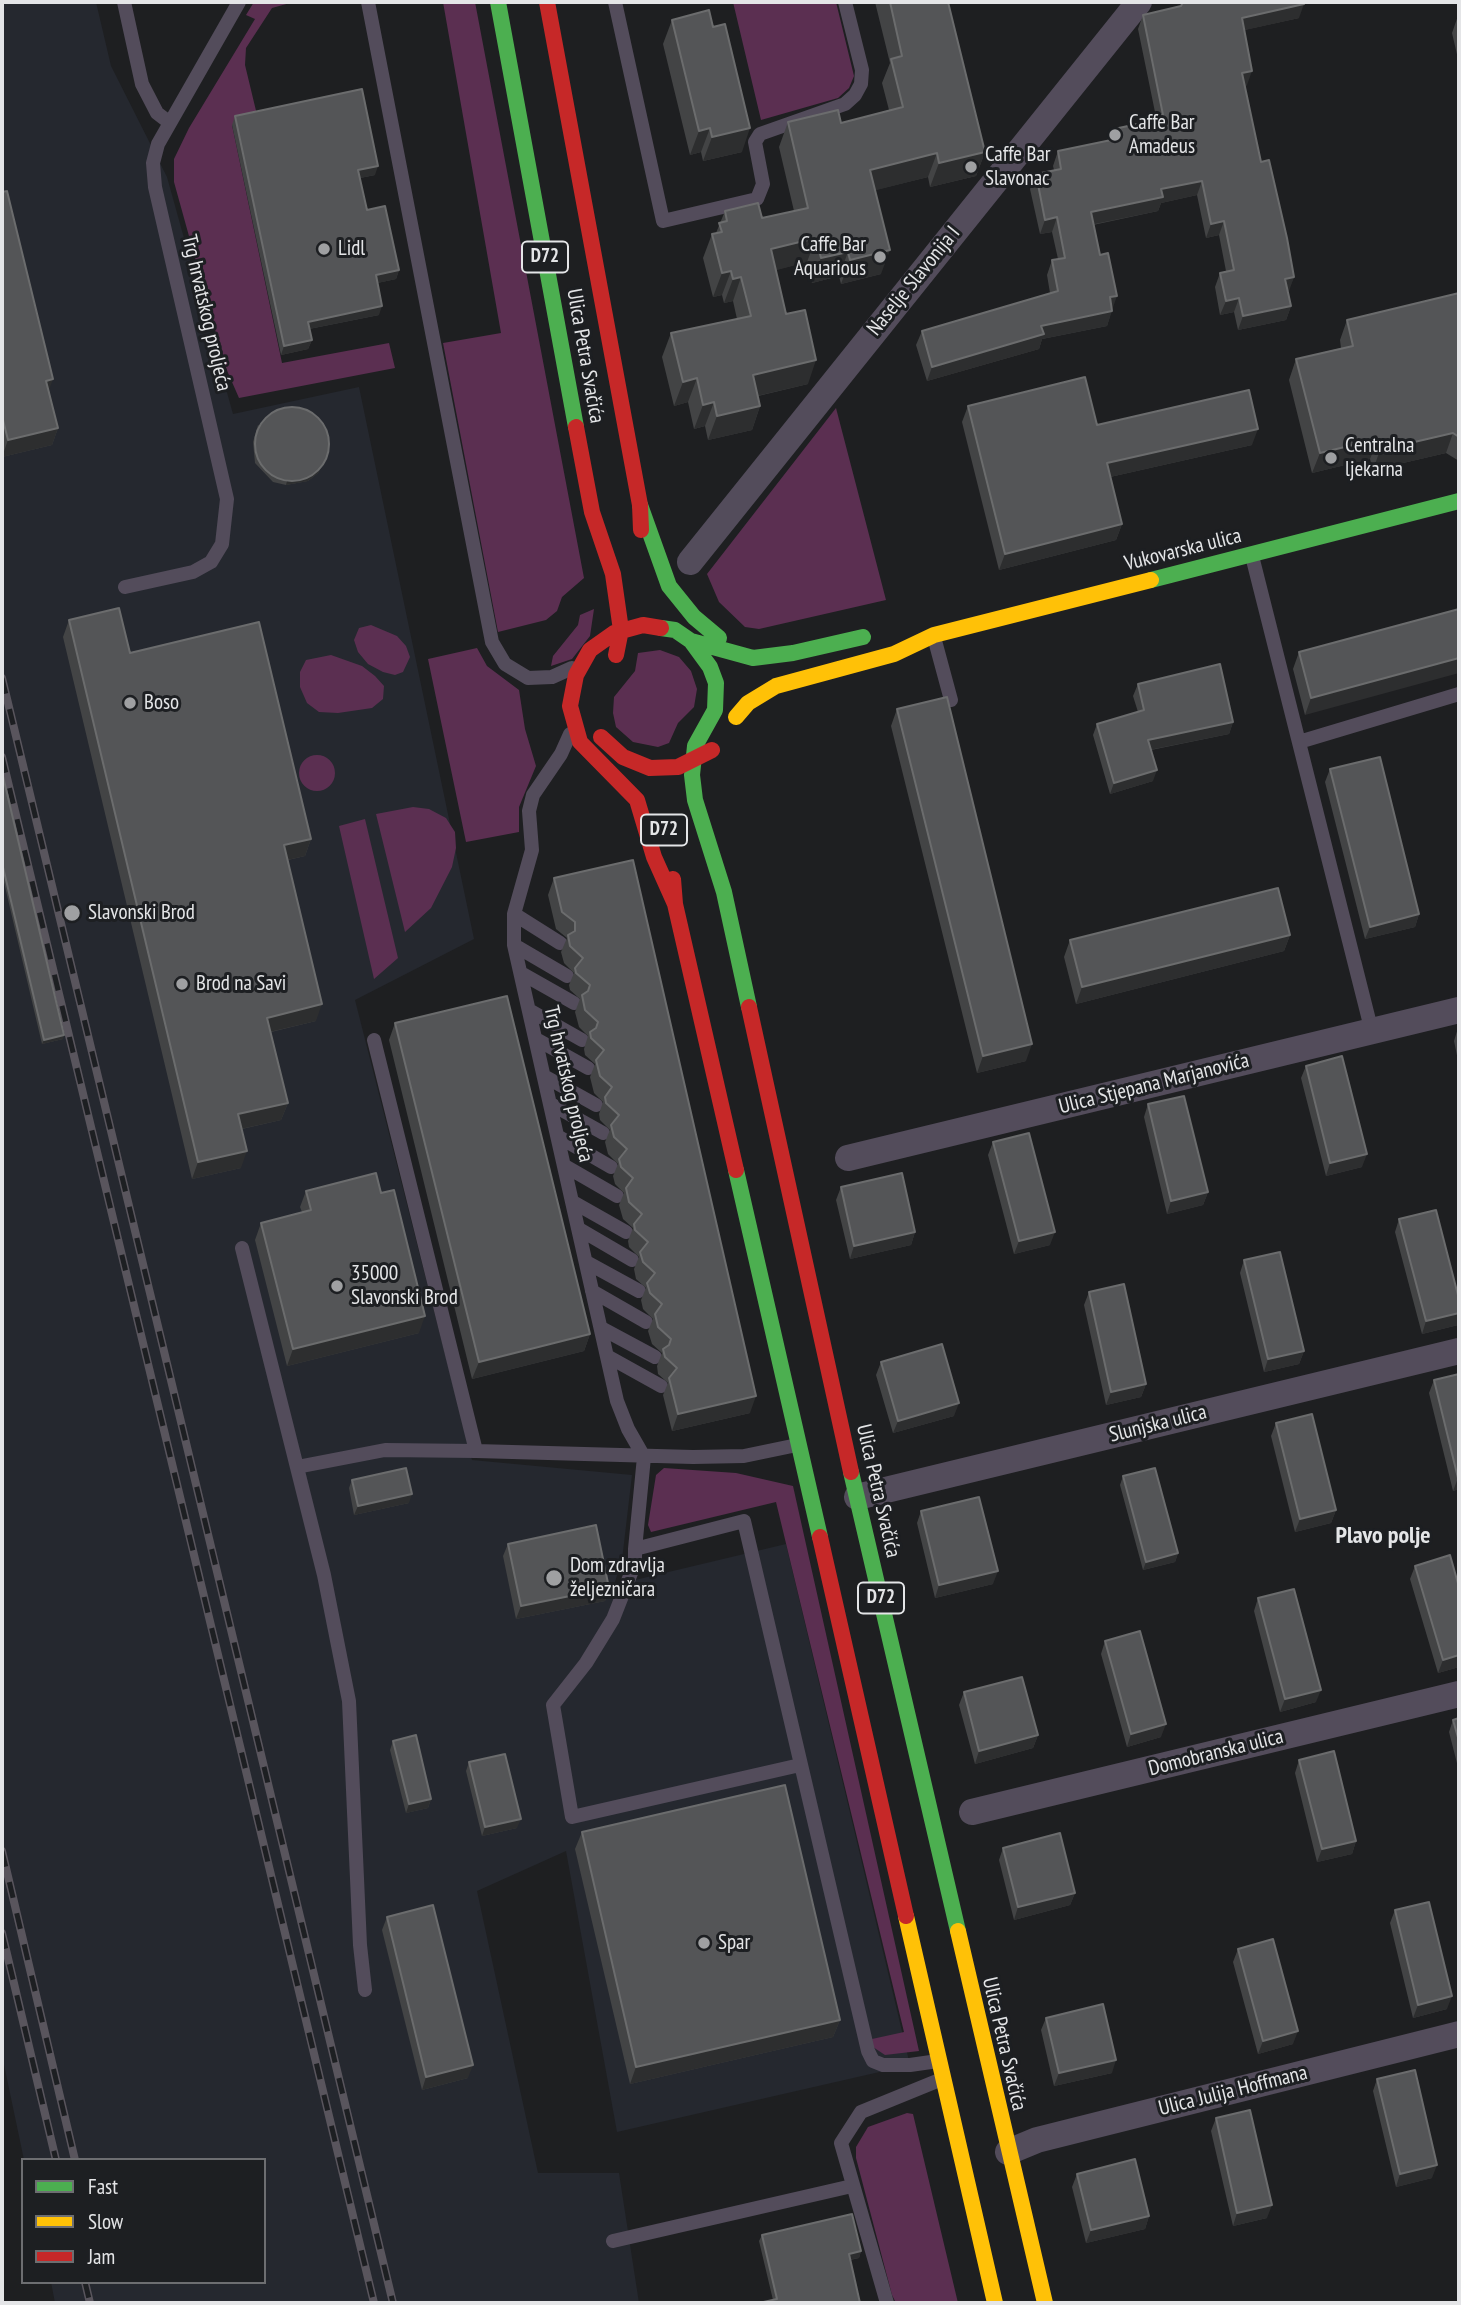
<!DOCTYPE html>
<meta charset="utf-8">
<style>
body{margin:0}
#map{position:relative;width:1461px;height:2305px;overflow:hidden;background:#1e1f21;font-family:"PT Sans Narrow",sans-serif}
canvas{display:block}
.frame{position:absolute;inset:0;border:4px solid #e4e5e7;pointer-events:none}
.legend{position:absolute;left:21px;top:2158px;width:245px;height:126px;box-sizing:border-box;background:#1d1f22;border:2px solid #6d6e71;margin:0;padding:9px 12px;list-style:none;font-size:21px;color:#e4e5e7}
.legend li{display:flex;align-items:center;gap:14px;height:35px}
.legend b{width:35px;border:2px solid #6d6e71}
</style>
<div id="map">
<canvas width="1461" height="2305"></canvas>
<div class="frame"></div>
<ul class="legend">
<li><b style="height:9px;background:#4caf50"></b>Fast</li>
<li><b style="height:9px;background:#ffc107"></b>Slow</li>
<li><b style="height:9px;background:#c62828"></b>Jam</li>
</ul>
</div>
<script>
const context = document.querySelector('canvas').getContext('2d');
context.lineJoin = 'round';
function paint(path, color) { context.fillStyle = color; context.fill(path, 'evenodd'); }
const poly = rows => new Path2D(rows.map(r => 'M' + r).join(''));
function stroke(path, color, width, dash) { context.strokeStyle = color; context.lineWidth = width; context.lineCap = dash ? 'butt' : 'round'; context.setLineDash(dash || []); context.stroke(path); }
function write(font, color, halo, rows, align = 'center') {
  context.font = font + ' "PT Sans Narrow",sans-serif'; context.lineWidth = 6; context.setLineDash([]); context.textBaseline = 'middle'; context.strokeStyle = halo; context.fillStyle = color; for (const [text, x, y, turn = 0] of rows) {
    context.save(); context.translate(x, y); context.rotate((+turn || 0) * Math.PI / 180); context.textAlign = isNaN(turn) ? turn : align; if (halo) context.strokeText(text, 0, 0); context.fillText(text, 0, 0); context.restore();
  }
}
paint(poly([
 [2,2,96,2,111,66,167,177,233,414,359,387,474,939,355,1000,472,1460,632,1475,622,1560,614,1585,786,1544,910,2065,617,2132,566,1851,477,1891,538,2173,619,2173,639,2303,55,2303,51,2282,264,2282,264,2160,24,2160,2,2055]
]), '#25282f');
paint(poly([
 [254,2,290,3,272,8,246,48,245,65,258,119,232,125,282,363,389,343,395,368,239,398,225,366,174,182,174,159,189,128,255,19,246,15],
 [443,2,475,2,584,578,562,597,557,611,546,620,498,632,443,343,501,333],
 [733,2,836,2,854,76,849,88,838,98,761,120],
 [836,408,886,600,759,629,745,627,719,602,707,574],
 [594,609,590,636,572,659,551,666,553,656,578,625,580,615],
 [371,625,397,636,406,646,410,657,403,672,395,675,383,672,368,664,358,652,354,640,359,628],
 [477,648,487,666,519,690,525,729,536,766,519,807,519,832,466,842,428,659],
 [660,650,679,657,691,671,697,689,694,707,678,723,669,743,658,747,633,742,616,727,613,713,614,697,635,671,638,653],
 [331,655,362,666,375,676,384,686,383,699,372,708,338,713,319,712,307,703,300,687,300,672,306,660],
 '299 773a18 18 0 1 1 36 0a18 18 0 1 1-36 0Z',
 [413,807,429,809,446,818,455,832,456,848,452,867,431,908,405,932,376,814],
 [365,819,398,958,374,979,339,826],
 [664,1468,736,1473,793,1486,919,2051,885,2055,873,2047,872,2039,904,2032,776,1502,651,1532,648,1525,656,1475],
 [907,2113,913,2114,958,2303,896,2303,892,2295,856,2158,856,2147,868,2127]
]), '#5b2f51');
stroke(poly([
 [124,2,142,84,157,113,170,123],
 [368,2,492,642,505,664,528,678,552,677,572,668],
 [615,2,663,221,757,199,763,184,755,142,760,134,845,104,855,95,861,84,862,70,845,2],
 [1252,556,1372,1032],
 [125,587,193,572,211,562,222,544,227,499,155,187,153,163,158,144,239,2],
 [934,637,951,700],
 [570,734,561,754,533,795,529,811,532,850,514,914,514,945,617,1401,628,1429,644,1457],
 [1299,742,1459,694],
 [514,914,560,943],
 [514,945,567,976],
 [521,973,574,1003],
 [529,1010,582,1040],
 [536,1039,588,1068],
 [374,1040,476,1451,693,1457,744,1456,797,1445],
 [544,1076,596,1105],
 [551,1104,603,1133],
 [559,1137,611,1167],
 [565,1166,617,1196],
 [573,1202,626,1232],
 [579,1229,632,1260],
 [242,1248,324,1575,349,1701,360,1945,365,1990],
 [586,1262,639,1291],
 [592,1291,646,1322],
 [601,1328,655,1357],
 [607,1356,661,1386],
 [297,1467,385,1450,476,1451],
 [635,1549,644,1457],
 [800,1765,572,1817,553,1705,586,1663,613,1619,635,1563,635,1549,744,1521,868,2051,873,2061,883,2065,910,2065,938,2061],
 [613,2241,852,2186],
 [887,2303,841,2143,861,2112,942,2079]
]), '#534c5b', 14);
stroke(poly([
 [690,562,1139,2],
 [848,1158,1459,1010],
 [857,1497,1459,1351],
 [972,1812,1459,1694],
 [1008,2152,1037,2140,1459,2034]
]), '#534c5b', 26);
stroke(poly([
 [498,2,576,427],
 [640,505,669,586,694,617,719,638],
 [1151,580,1459,501],
 [661,628,675,630,691,641,710,667,716,683,715,710,695,746,692,775,695,800,724,892,749,1007],
 [691,641,753,658,793,653,863,637],
 [736,1170,820,1537],
 [851,1472,958,1931]
]), '#4caf50', 16);
stroke(poly([
 [736,717,748,703,776,686,894,654,934,635,1151,580],
 [906,1916,995,2303],
 [958,1931,1045,2303]
]), '#ffc107', 16);
stroke(poly([
 [547,2,640,505,641,530],
 [576,427,592,512,613,574,621,630,616,655],
 [661,628,643,625,614,633,590,650,576,675,570,706,580,742,637,800,654,857,675,904],
 [601,737,623,757,650,768,678,767,712,750],
 [673,879,675,904,736,1170],
 [749,1007,851,1472],
 [820,1537,906,1916]
]), '#c62828', 16);
const rail = poly([
 [2,678,393,2303],
 [2,757,374,2303],
 [2,1851,75,2160],
 [2,1933,56,2160],
 [85,2282,90,2303]
]);
stroke(rail, '#59555d', 8);
stroke(rail, '#1d1f22', 5, [16]);
paint(poly([
 [875,2,959,2,948,4,985,152,976,176,930,187,928,177,875,190,881,274,841,284,839,276,812,283,807,262,775,270,786,314,808,384,758,396,760,406,752,430,708,440,705,426,694,429,688,402,674,406,662,357,671,333,737,319,733,301,724,303,722,295,713,297,703,258,712,234,716,233,725,211,762,218,794,211,779,147,788,122,841,123,889,110,882,83,890,63],
 [1459,13,1459,63,1452,33],
 [1143,15,1299,18,1244,30,1247,85,1245,86,1261,162,1294,277,1288,291,1291,306,1286,320,1238,330,1234,312,1220,315,1215,287,1220,273,1226,271,1219,235,1206,238,1197,195,1161,203,1158,211,1093,225,1112,309,1107,326,1042,339,1039,349,927,381,916,345,922,331,1050,293,1047,275,1052,260,1058,259,1052,232,1040,234,1030,189,1036,174,1054,170,1053,166,1058,151,1110,140,1114,129,1154,120,1156,117,1138,29],
 [672,20,742,152,703,161,701,152,690,155,663,44],
 [235,116,375,175,360,178,367,210,399,270,396,279,377,283,379,315,309,329,312,340,308,349,281,355,232,125],
 [2,192,58,428,52,445,2,457],
 [1459,293,1459,461,1446,453,1373,470,1370,459,1312,473,1289,380,1296,359,1341,348,1340,340,1347,320],
 [968,406,1097,425,1252,445,1110,477,1122,524,1116,540,999,570,962,422],
 [258,425,326,457,318,473,308,481,286,485,273,482,255,463,253,442],
 [1459,609,1305,715,1293,669,1299,652],
 [69,620,130,653,311,839,305,856,288,860,316,1021,271,1032,288,1103,281,1120,242,1129,241,1168,192,1179,63,637],
 [1138,684,1233,722,1229,734,1151,750,1153,781,1110,794,1093,735,1097,724,1138,712,1133,696],
 [897,709,1026,1061,977,1073,891,726],
 [1330,769,1419,914,1415,927,1365,939,1325,782],
 [2,772,63,1039,42,1044,2,874],
 [633,860,750,1413,672,1431,663,1395,668,1383,658,1374,657,1366,662,1353,652,1344,648,1331,653,1319,643,1309,641,1300,646,1288,636,1279,634,1269,639,1257,629,1247,628,1241,633,1228,623,1219,619,1205,624,1193,615,1184,613,1176,618,1164,608,1154,605,1142,610,1130,600,1120,599,1114,603,1102,594,1093,590,1077,595,1064,585,1055,584,1049,588,1036,579,1027,575,1012,580,999,570,990,569,985,574,973,564,963,561,952,567,938,556,929,548,895,554,878],
 [1290,935,1284,951,1076,1004,1064,957,1070,940],
 [395,1023,590,1334,584,1351,472,1379,389,1040],
 [1458,1028,1459,1028,1459,1065,1454,1041],
 [1306,1066,1362,1167,1326,1176,1301,1078],
 [1148,1104,1208,1192,1203,1205,1167,1214,1144,1117],
 [993,1142,1050,1245,1014,1254,988,1155],
 [841,1187,915,1232,911,1245,850,1259,836,1200],
 [306,1191,419,1333,287,1366,255,1240,261,1223,302,1212,300,1207],
 [1399,1219,1459,1299,1459,1321,1458,1325,1422,1334,1395,1232],
 [1244,1260,1304,1351,1299,1364,1264,1372,1240,1273],
 [1089,1292,1146,1384,1141,1397,1106,1405,1084,1305],
 [881,1362,954,1416,893,1433,876,1375],
 [1459,1374,1459,1489,1453,1491,1429,1393,1434,1380],
 [1276,1423,1336,1510,1331,1523,1295,1532,1271,1436],
 [1123,1476,1178,1553,1175,1562,1143,1570,1120,1485],
 [352,1480,409,1503,354,1515,349,1488],
 [921,1511,993,1584,935,1598,917,1523],
 [508,1544,609,1588,605,1601,516,1619,503,1556],
 [1415,1566,1459,1667,1438,1673,1410,1579],
 [1258,1598,1316,1702,1280,1712,1254,1611],
 [1105,1641,1161,1737,1127,1747,1101,1654],
 [964,1692,1038,1735,1033,1748,975,1764,959,1705],
 [1459,1718,1459,1771,1449,1732,1453,1720],
 [393,1741,431,1799,428,1808,406,1813,390,1750],
 [1299,1760,1356,1841,1352,1854,1317,1862,1295,1773],
 [469,1762,517,1828,482,1836,466,1771],
 [582,1832,840,2020,833,2037,630,2084,575,1849],
 [1003,1848,1075,1893,1070,1905,1014,1920,999,1860],
 [1395,1910,1447,2009,1413,2018,1390,1923],
 [387,1917,468,2078,422,2090,382,1930],
 [1238,1949,1293,2044,1258,2054,1233,1962],
 [1046,2018,1112,2073,1054,2086,1041,2030],
 [1377,2079,1432,2178,1396,2187,1373,2091],
 [1216,2118,1267,2218,1233,2226,1211,2131],
 [1077,2174,1149,2216,1145,2229,1086,2243,1072,2187],
 [762,2235,861,2251,859,2258,850,2260,860,2303,773,2300,759,2241]
]), '#434445');
paint(poly([
 [1304,4,1299,18,1236,32,1242,18],
 [1252,71,1247,85,1237,87,1242,73],
 [710,128,701,152,690,155,699,131],
 [750,128,742,152,703,161,712,137],
 [985,152,976,176,930,187,939,163],
 [937,153,928,177,861,194,870,170],
 [378,166,375,175,355,179,358,170],
 [1202,181,1197,195,1161,203,1158,211,1085,226,1091,212,1161,189],
 [1057,217,1052,232,1040,234,1045,220],
 [1224,221,1219,235,1206,238,1211,224],
 [816,238,807,262,762,274,771,249],
 [890,250,881,274,841,284,850,260],
 [848,252,839,276,812,283,821,258],
 [399,270,396,279,373,284,376,275],
 [731,271,722,295,713,297,722,273],
 [741,277,733,301,724,303,733,279],
 [1294,277,1289,291,1280,293,1285,279],
 [1117,296,1112,310,1110,297],
 [1239,298,1234,312,1220,315,1226,301],
 [382,306,379,315,304,330,308,322],
 [1291,306,1286,320,1238,330,1243,316],
 [1112,311,1107,326,1042,339,1039,349,927,381,932,367,1041,326],
 [312,340,308,349,281,355,284,346],
 [816,360,808,384,744,399,753,375],
 [697,378,688,402,674,406,683,382],
 [53,379,47,396,46,381],
 [714,402,705,426,694,429,703,405],
 [760,406,752,430,708,440,717,416],
 [58,428,52,445,2,457,8,440],
 [1258,429,1252,445,1101,479,1107,463],
 [1453,433,1446,453,1373,470,1380,450],
 [1378,439,1370,459,1312,473,1320,453],
 [326,457,318,473,308,481,286,485,287,481],
 [1122,524,1116,540,999,570,1005,554],
 [1459,658,1459,673,1305,715,1311,698],
 [1233,722,1229,734,1144,751,1148,740],
 [1157,770,1153,781,1110,794,1114,783],
 [311,839,305,856,278,862,284,845],
 [1419,914,1415,927,1365,939,1370,927],
 [1290,935,1284,951,1076,1004,1082,987],
 [322,1004,316,1021,261,1034,267,1018],
 [64,1035,63,1039,42,1044,44,1040],
 [1032,1044,1026,1061,977,1073,983,1056],
 [288,1103,281,1120,232,1131,238,1114],
 [247,1151,241,1168,192,1179,198,1162],
 [1367,1154,1362,1167,1326,1176,1330,1163],
 [1208,1192,1203,1205,1167,1214,1171,1201],
 [915,1232,911,1245,850,1259,854,1246],
 [1055,1232,1050,1245,1014,1254,1019,1241],
 [1459,1313,1459,1321,1458,1325,1422,1334,1426,1321],
 [425,1316,419,1333,287,1366,293,1349],
 [590,1334,584,1351,472,1379,479,1362],
 [1304,1351,1299,1364,1264,1372,1268,1359],
 [1146,1384,1141,1397,1106,1405,1111,1392],
 [756,1396,750,1413,672,1431,678,1414],
 [959,1403,954,1416,893,1433,898,1421],
 [1459,1477,1459,1489,1453,1491,1458,1478],
 [412,1494,409,1503,354,1515,358,1506],
 [1336,1510,1331,1523,1295,1532,1300,1519],
 [1178,1553,1175,1562,1143,1570,1146,1562],
 [998,1571,993,1584,935,1598,939,1585],
 [609,1588,605,1601,516,1619,521,1606],
 [1459,1655,1459,1667,1438,1673,1443,1660],
 [1321,1690,1316,1702,1280,1712,1285,1699],
 [1166,1724,1161,1737,1127,1747,1131,1734],
 [1038,1735,1033,1748,975,1764,979,1751],
 [431,1799,428,1808,406,1813,409,1804],
 [521,1819,517,1828,482,1836,485,1827],
 [1356,1841,1352,1854,1317,1862,1322,1849],
 [1075,1893,1070,1905,1014,1920,1018,1907],
 [1452,1996,1447,2009,1413,2018,1418,2005],
 [840,2020,833,2037,630,2084,636,2067],
 [1298,2031,1293,2044,1258,2054,1263,2041],
 [1116,2060,1112,2073,1054,2086,1059,2073],
 [473,2065,468,2078,422,2090,426,2077],
 [1437,2165,1432,2178,1396,2187,1400,2174],
 [1272,2205,1267,2218,1233,2226,1237,2213],
 [1149,2216,1145,2229,1086,2243,1091,2230],
 [861,2251,859,2258,847,2260,849,2254]
]), '#2d2e2f');
const building = poly([
 [890,2,948,2,985,152,939,163,937,153,870,170,890,250,850,260,848,252,821,258,816,238,771,249,786,314,805,310,816,360,753,375,760,406,717,416,714,402,703,405,697,378,683,382,671,333,751,316,741,277,733,279,731,271,722,273,712,234,722,232,719,223,727,221,725,211,758,203,762,218,808,208,788,122,838,110,841,123,903,107,891,59,902,56,890,2],
 [1183,2,1304,2,1304,4,1242,18,1252,71,1242,73,1261,162,1269,160,1287,238,1294,277,1285,279,1291,306,1243,316,1239,298,1226,301,1220,273,1234,270,1224,221,1211,224,1202,181,1161,189,1163,197,1091,212,1100,255,1108,253,1117,296,1110,297,1112,311,1041,326,1044,334,932,367,922,331,1058,291,1052,260,1065,258,1057,217,1045,220,1036,174,1061,169,1058,151,1116,139,1114,129,1156,120,1155,117,1163,115,1143,15,1181,6,1183,2],
 [709,10,713,27,725,24,750,128,712,137,710,128,699,131,672,20,709,10],
 [362,89,378,166,358,170,367,210,385,206,399,270,376,275,382,306,308,322,312,340,284,346,235,116,362,89],
 [7,191,53,379,46,381,58,428,8,440,2,416,2,192,7,191],
 [1459,293,1459,437,1453,433,1380,450,1378,439,1320,453,1296,359,1353,346,1347,320,1459,293],
 [1085,377,1097,425,1249,390,1258,429,1107,463,1122,524,1005,554,968,406,1085,377],
 '255 444a37 37 0 1 1 74 0a37 37 0 1 1-74 0Z',
 [119,608,130,653,259,622,311,839,284,845,322,1004,267,1018,288,1103,238,1114,247,1151,198,1162,69,620,119,608],
 [1459,609,1459,658,1311,698,1299,652,1459,609],
 [1220,664,1233,722,1148,740,1157,770,1114,783,1097,724,1144,710,1138,684,1220,664],
 [947,697,1032,1044,983,1056,897,709,947,697],
 [1380,757,1419,914,1370,927,1330,769,1380,757],
 [2,772,64,1035,44,1040,2,863,2,772],
 [633,860,756,1396,678,1414,669,1378,677,1368,665,1357,663,1349,669,1345,671,1339,658,1327,655,1314,662,1304,650,1293,647,1283,655,1273,643,1262,640,1252,648,1242,635,1230,634,1224,642,1214,629,1202,626,1188,633,1178,621,1167,619,1159,627,1149,614,1137,611,1125,619,1115,606,1103,605,1097,612,1087,600,1076,596,1060,604,1050,591,1038,590,1032,596,1028,598,1022,585,1010,582,995,588,991,590,985,576,973,575,968,583,958,570,946,568,935,575,931,575,922,562,912,554,878,633,860],
 [1278,888,1290,935,1082,987,1070,940,1278,888],
 [507,996,590,1334,479,1362,395,1023,507,996],
 [1342,1056,1367,1154,1330,1163,1306,1066,1342,1056],
 [1184,1096,1208,1192,1171,1201,1148,1104,1184,1096],
 [1029,1133,1055,1232,1019,1241,993,1142,1029,1133],
 [376,1173,381,1193,394,1190,425,1316,293,1349,261,1223,311,1210,306,1191,376,1173],
 [902,1173,915,1232,854,1246,841,1187,902,1173],
 [1436,1210,1459,1299,1459,1313,1426,1321,1399,1219,1436,1210],
 [1280,1252,1304,1351,1268,1359,1244,1260,1280,1252],
 [1124,1284,1146,1384,1111,1392,1089,1292,1124,1284],
 [942,1344,959,1403,898,1421,881,1362,942,1344],
 [1459,1374,1459,1477,1458,1478,1434,1380,1459,1374],
 [1312,1414,1336,1510,1300,1519,1276,1423,1312,1414],
 [406,1468,412,1494,358,1506,352,1480,406,1468],
 [1155,1468,1178,1553,1146,1562,1123,1476,1155,1468],
 [979,1497,998,1571,939,1585,921,1511,979,1497],
 [596,1525,609,1588,521,1606,508,1544,596,1525],
 [1450,1555,1459,1587,1459,1655,1443,1660,1415,1566,1450,1555],
 [1294,1589,1321,1690,1285,1699,1258,1598,1294,1589],
 [1140,1631,1166,1724,1131,1734,1105,1641,1140,1631],
 [1022,1677,1038,1735,979,1751,964,1692,1022,1677],
 [1459,1718,1459,1741,1453,1720,1459,1718],
 [416,1735,431,1799,409,1804,393,1741,416,1735],
 [1334,1751,1356,1841,1322,1849,1299,1760,1334,1751],
 [505,1754,521,1819,485,1827,469,1762,505,1754],
 [785,1785,840,2020,636,2067,582,1832,785,1785],
 [1060,1833,1075,1893,1018,1907,1003,1848,1060,1833],
 [1429,1902,1452,1996,1418,2005,1395,1910,1429,1902],
 [433,1905,473,2065,426,2077,387,1917,433,1905],
 [1273,1939,1298,2031,1263,2041,1238,1949,1273,1939],
 [1103,2004,1116,2060,1059,2073,1046,2018,1103,2004],
 [1415,2070,1437,2165,1400,2174,1377,2079,1415,2070],
 [1250,2110,1272,2205,1237,2213,1216,2118,1250,2110],
 [1135,2159,1149,2216,1091,2230,1077,2174,1135,2159],
 [852,2214,861,2251,849,2254,860,2303,759,2303,777,2299,762,2235,852,2214]
]);
paint(building, '#545557');
stroke(building, '#6b6c6d', 2);
for (const [x, y, r, color] of [
 [1115,135,7,"#9fa0a2"],
 [971,167,7,"#9fa0a2"],
 [324,249,7,"#9fa0a2"],
 [880,257,7,"#9fa0a2"],
 [1331,458,7,"#9fa0a2"],
 [130,703,7,"#9fa0a2"],
 [72,913,9,"#9fa0a2"],
 [182,984,7,"#9fa0a2"],
 [337,1286,7,"#9fa0a2"],
 [554,1578,9,"#9fa0a2"],
 [704,1943,7,"#9fa0a2"]
]) { const dot = new Path2D(); dot.arc(x, y, r, 0, 2 * Math.PI); context.fillStyle = color; context.fill(dot); stroke(dot, '#1d1f22', 2.5); }
for (const [x, y, w] of [
 [545,257,46],
 [664,830,46],
 [881,1598,46]
]) { const box = new Path2D(); box.roundRect(x - w / 2, y - 15.5, w, 31, 5); context.fillStyle = '#1d1f22'; context.fill(box); stroke(box, '#e4e5e7', 2); }
write('bold 19px', '#e4e5e7', null, [
 ["D72",545,257],
 ["D72",664,830],
 ["D72",881,1598]
]);
write('21px', '#e4e5e7', '#1d1f22', [
 ["Caffe Bar",1129,123],
 ["Amadeus",1129,147],
 ["Caffe Bar",985,155],
 ["Slavonac",985,179],
 ["Caffe Bar",866,245,"right"],
 ["Aquarious",866,269,"right"],
 ["Lidl",338,249],
 ["Centralna",1345,446],
 ["ljekarna",1345,470],
 ["Boso",144,703],
 ["Slavonski Brod",88,913],
 ["Brod na Savi",196,984],
 ["35000",351,1274],
 ["Slavonski Brod",351,1298],
 ["Dom zdravlja",570,1566],
 ["željezničara",570,1590],
 ["Spar",718,1943]
], 'left');
write('21px', '#e4e5e7', '#1d1f22', [
 ["Naselje Slavonija I",914,281,-51],
 ["Trg hrvatskog proljeća",206,313,77],
 ["Ulica Petra Svačića",585,356,80],
 ["Vukovarska ulica",1183,550,-14],
 ["Trg hrvatskog proljeća",568,1084,77],
 ["Ulica Stjepana Marjanovića",1154,1084,-14],
 ["Slunjska ulica",1158,1424,-14],
 ["Ulica Petra Svačića",878,1491,77],
 ["Domobranska ulica",1216,1753,-14],
 ["Ulica Petra Svačića",1004,2044,77],
 ["Ulica Julija Hoffmana",1233,2091,-14]
]);
write('bold 24px', '#e4e5e7', '#1d1f22', [
 ["Plavo polje",1383,1536]
]);
</script>
